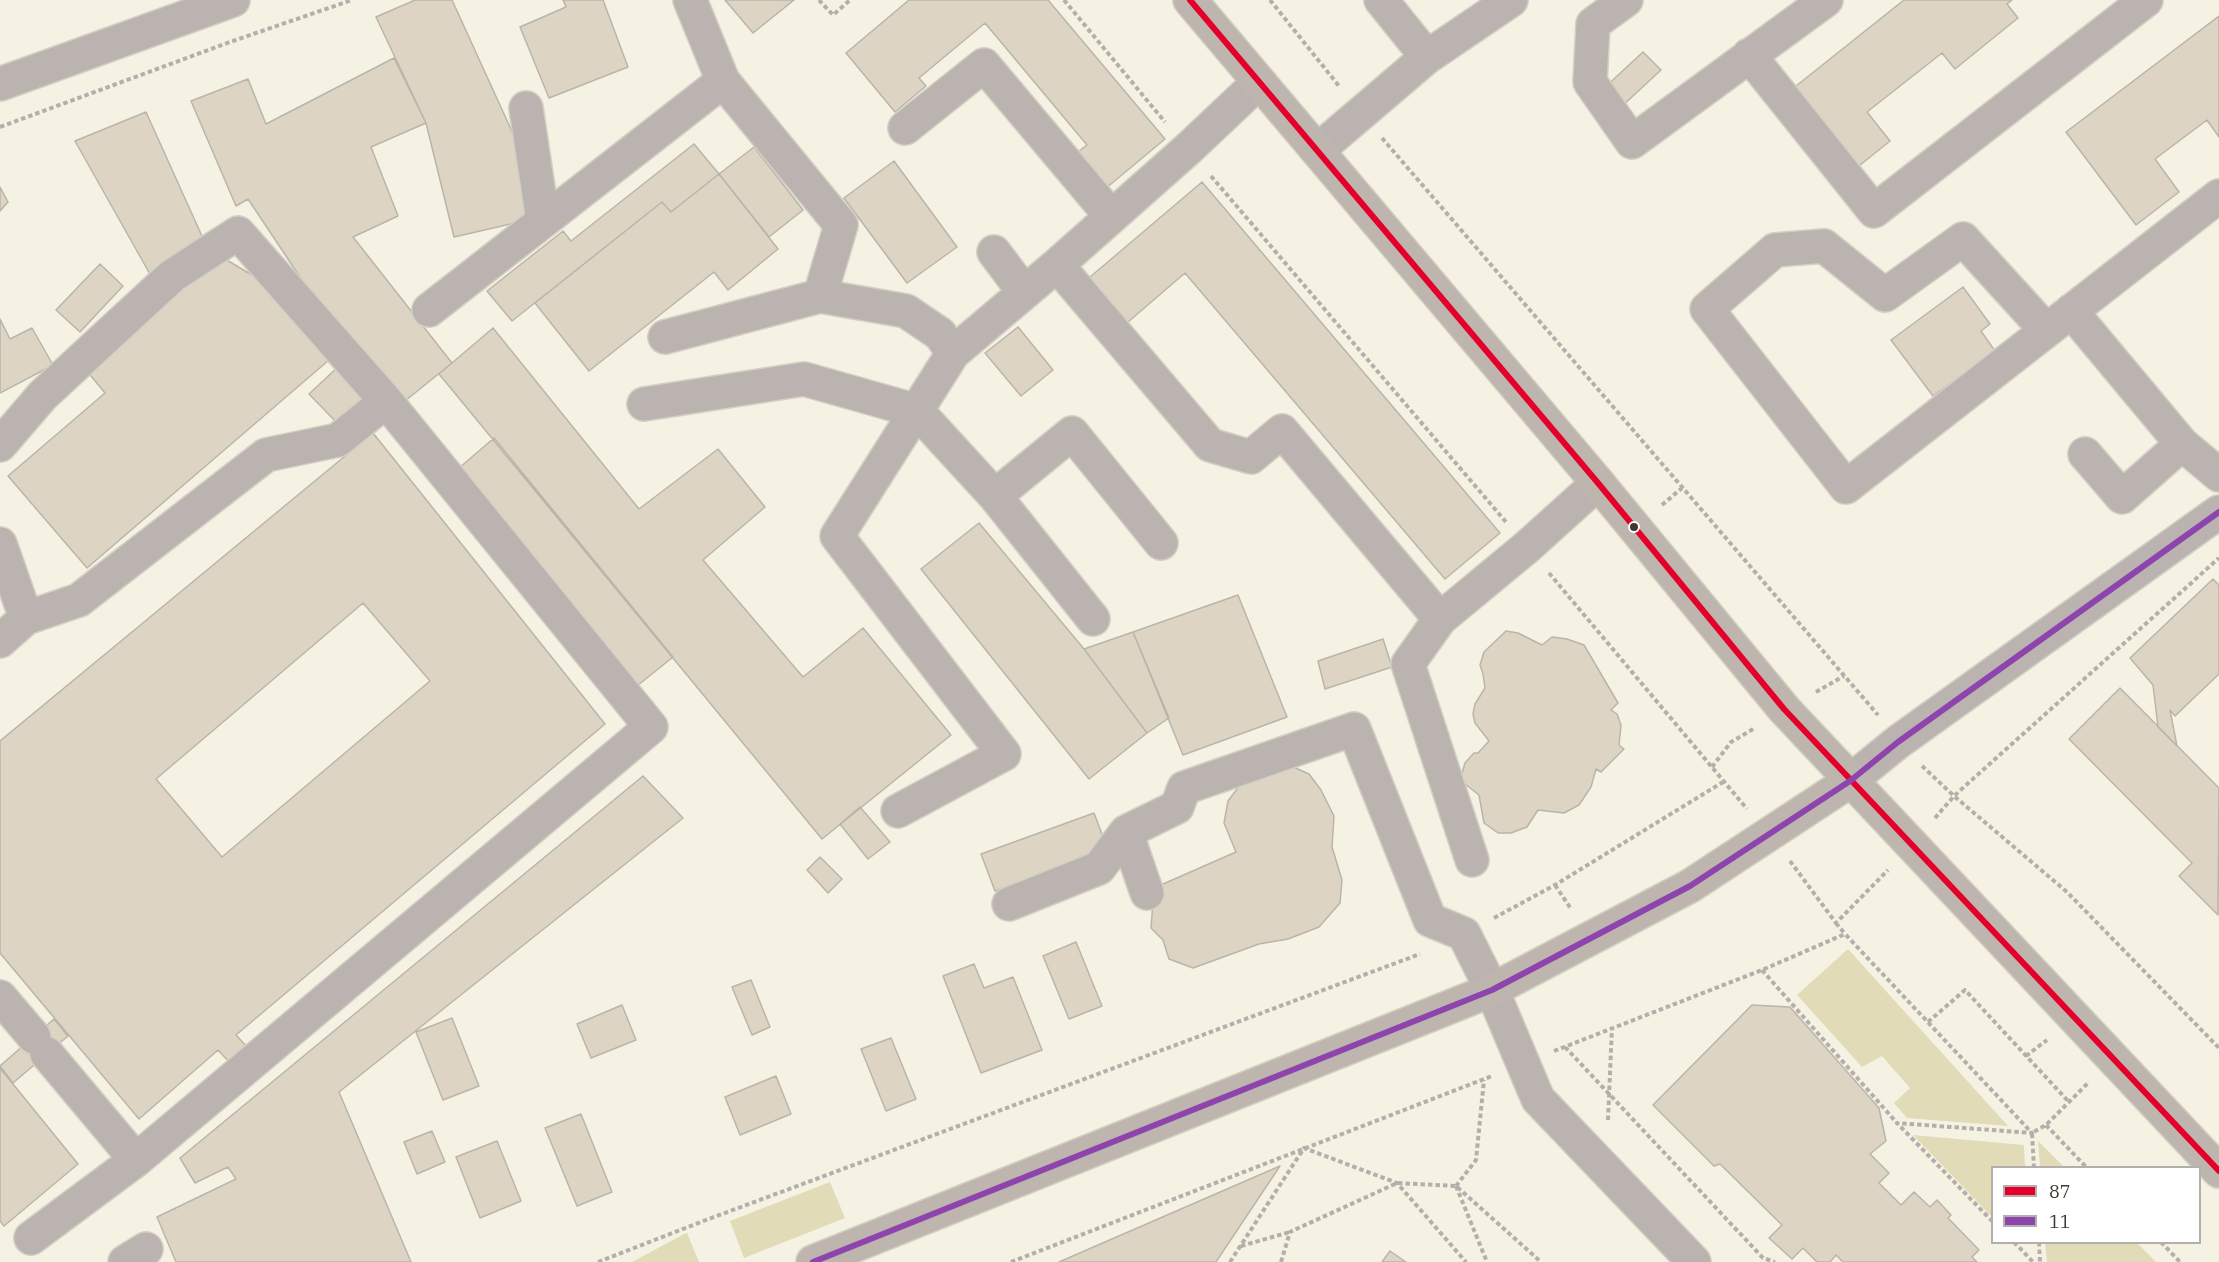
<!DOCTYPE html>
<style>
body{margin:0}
#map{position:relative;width:2219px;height:1262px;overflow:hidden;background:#f5f2e3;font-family:"IBM Plex Serif",serif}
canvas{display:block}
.legend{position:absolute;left:1991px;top:1166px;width:210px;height:78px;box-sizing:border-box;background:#fff;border:2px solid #b1b0ac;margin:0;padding:8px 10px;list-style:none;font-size:18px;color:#3c3a2f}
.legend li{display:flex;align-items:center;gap:12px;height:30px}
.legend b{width:30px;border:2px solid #b1b0ac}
</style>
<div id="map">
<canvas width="2219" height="1262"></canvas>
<ul class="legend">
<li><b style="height:8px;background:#e4002b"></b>87</li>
<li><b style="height:8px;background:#8e44ad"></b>11</li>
</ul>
</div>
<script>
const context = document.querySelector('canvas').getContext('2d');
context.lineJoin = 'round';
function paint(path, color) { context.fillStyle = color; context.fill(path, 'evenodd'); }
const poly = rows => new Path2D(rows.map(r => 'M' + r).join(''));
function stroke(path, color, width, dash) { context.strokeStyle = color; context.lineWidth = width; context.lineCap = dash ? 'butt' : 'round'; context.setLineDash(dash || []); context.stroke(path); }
paint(poly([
 [1848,949,2008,1126,1907,1118,1894,1103,1910,1088,1882,1056,1862,1067,1797,995],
 [1913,1135,2024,1145,2025,1167,1992,1168,1992,1217],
 [2038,1141,2064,1167,2040,1167],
 [830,1182,845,1218,744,1258,730,1221],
 [687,1233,699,1262,632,1262,686,1233],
 [2045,1243,2137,1243,2156,1262,2047,1262]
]), '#e2dbb8');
const building = poly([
 [415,0,452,0,520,149,528,220,454,237,426,123,376,17,415,0],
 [563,0,603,0,628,67,549,98,520,27,566,7,563,0],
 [725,0,794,0,753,33,725,0],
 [909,0,1048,0,1165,139,1105,189,1075,154,1087,145,985,23,919,78,926,86,895,112,846,53,909,0],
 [1904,0,2012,0,2007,4,2018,18,1955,69,1942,53,1867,112,1890,141,1849,174,1786,94,1904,0],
 [2219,16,2219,137,2207,120,2155,159,2179,192,2136,225,2066,132,2219,16],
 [1643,52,1661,70,1619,109,1601,91,1643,52],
 [394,58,426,123,371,147,398,216,353,237,452,363,405,401,324,313,248,199,236,206,191,101,248,79,266,124,394,58],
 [146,112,206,245,151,276,75,141,146,112],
 [694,144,719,174,671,212,662,202,512,321,487,291,563,231,571,241,694,144],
 [754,147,803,210,769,237,719,174,754,147],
 [894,161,957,247,907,283,844,198,894,161],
 [719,174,778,249,728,290,714,272,589,371,535,303,662,202,671,212,719,174],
 [1202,182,1500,533,1445,579,1185,273,1121,328,1083,283,1202,182],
 [0,187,8,202,0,211,0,187],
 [215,253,257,278,329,360,87,568,8,476,105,393,82,365,215,253],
 [100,264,123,286,80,332,56,310,100,264],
 [1963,287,1990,324,1981,331,1995,351,1933,396,1891,340,1963,287],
 [0,319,10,339,32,328,53,365,0,393,0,319],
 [1018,327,1053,370,1021,396,985,353,1018,327],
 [493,328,639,509,718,449,765,507,703,560,803,677,863,628,951,735,822,839,439,374,493,328],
 [339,366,367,396,338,424,309,394,339,366],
 [373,433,605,724,236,1035,249,1049,231,1064,218,1050,139,1119,0,953,0,741,373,433],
 [363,603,430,681,222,857,156,779,363,603],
 [494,438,673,657,637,686,459,468,494,438],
 [979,523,1084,649,1147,733,1089,779,921,569,979,523],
 [2213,579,2219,585,2219,674,2175,716,2170,710,2177,746,2158,727,2153,685,2130,658,2213,579],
 [1238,595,1287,717,1183,755,1133,632,1238,595],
 [1506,631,1518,633,1542,645,1552,637,1567,639,1584,645,1618,703,1611,710,1617,714,1621,725,1619,745,1624,749,1601,772,1596,769,1591,787,1579,805,1564,813,1538,810,1527,827,1511,833,1498,833,1484,823,1479,795,1460,780,1465,763,1474,753,1478,753,1489,741,1475,723,1473,714,1475,704,1485,688,1483,674,1480,665,1484,652,1506,631],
 [1133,632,1169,718,1147,733,1084,649,1133,632],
 [1383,639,1392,667,1325,689,1318,661,1383,639],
 [2120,688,2219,788,2218,915,2179,876,2192,863,2069,739,2120,688],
 [1291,766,1309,774,1321,790,1334,816,1332,847,1342,880,1340,903,1319,927,1288,939,1259,944,1193,968,1169,959,1163,940,1151,928,1154,888,1236,852,1224,823,1228,801,1243,781,1291,766],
 [643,776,683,818,339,1092,411,1262,176,1262,157,1217,236,1179,228,1167,195,1183,180,1158,643,776],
 [860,807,890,842,868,859,840,824,860,807],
 [1094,813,1108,850,995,891,981,854,1094,813],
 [820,857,842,879,828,893,807,870,820,857],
 [1076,942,1102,1006,1069,1019,1043,956,1076,942],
 [974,964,984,988,1013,977,1042,1050,981,1073,943,976,974,964],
 [751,980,770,1027,752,1035,732,987,751,980],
 [622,1005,636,1040,591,1058,577,1024,622,1005],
 [1752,1005,1790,1007,1879,1108,1886,1141,1870,1154,1889,1173,1879,1183,1901,1205,1914,1192,1930,1207,1937,1200,1951,1215,1948,1218,1979,1250,1972,1257,1977,1262,1843,1262,1836,1255,1830,1262,1817,1262,1803,1248,1792,1259,1769,1238,1782,1225,1720,1164,1714,1166,1653,1105,1752,1005],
 [452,1018,479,1086,443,1100,416,1032,452,1018],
 [54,1019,68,1036,13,1083,0,1066,54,1019],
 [891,1038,916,1099,886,1111,861,1049,891,1038],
 [0,1068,78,1164,4,1226,0,1221,0,1068],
 [776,1076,791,1114,740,1135,725,1097,776,1076],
 [581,1114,612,1192,577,1206,545,1128,581,1114],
 [432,1131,445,1162,417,1174,404,1142,432,1131],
 [497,1141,521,1201,480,1218,456,1157,497,1141],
 [1280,1166,1216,1262,1059,1262,1280,1166],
 [1390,1251,1406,1262,1382,1262,1390,1251]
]);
paint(building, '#ddd4c4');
stroke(building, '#bab5aa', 1.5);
const minor = poly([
 [690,0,723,81],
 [1626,0,1593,24,1590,82,1632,142,1826,0],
 [1749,55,1874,211,2146,0],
 [1427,57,1511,0],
 [0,84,233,0],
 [526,108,543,221],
 [905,128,984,65,1111,216],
 [1318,150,1427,57,1381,0],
 [994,252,1024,292],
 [1057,265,1210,445,1251,457,1282,431,1440,619],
 [429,310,723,81,841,225,820,296],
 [2071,311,2182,444,2219,475],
 [2046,330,1963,239,1885,295,1824,246,1775,250,1707,309,1846,487,2219,196],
 [665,337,820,296,906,311,940,334,953,353],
 [644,404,804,379,917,411,995,496,1072,433,1161,543],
 [0,445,43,395,172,276,238,233,386,401],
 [2085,454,2122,497,2182,444],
 [995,496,1093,619],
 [0,544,26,618],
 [0,641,26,618,79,600,266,455,338,440,386,401,651,727,136,1160,47,1054],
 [1850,781,1898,742,2219,512],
 [898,811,1004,754,837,536,953,353,1057,265,1188,149,1259,82],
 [1126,832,1147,893],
 [1472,860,1408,664,1440,619,1527,547,1598,483],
 [1009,904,1099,868,1126,832,1177,807,1184,788,1354,729,1430,920,1464,934,1492,990,1538,1099,1694,1262],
 [0,997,34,1037],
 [31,1238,136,1160],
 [125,1262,146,1249]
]);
const major = poly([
 [1190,0,1598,483,1784,709,2219,1171],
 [813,1262,1492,990,1690,886,1850,781]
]);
stroke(minor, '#d2d0c4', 36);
stroke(major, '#d2d0c4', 36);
stroke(poly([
 [819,0,833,15,850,0],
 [1064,0,1165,122],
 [1270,0,1339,86],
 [0,127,230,42,352,0],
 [1382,138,1878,715],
 [1211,176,1506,522],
 [1662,505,1682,488],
 [1549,573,1747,809],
 [1816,692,1844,676],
 [1922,766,1954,796,2067,892,2219,1048],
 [1712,767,1731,742,1755,728],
 [1935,818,1954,796,2219,558],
 [1790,861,1836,923,1888,870],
 [1555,885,1571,909],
 [1494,918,1555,885,1723,782],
 [1836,923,1845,934],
 [1762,970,1897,1123],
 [1928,1022,1965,990,2069,1102],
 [1565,1047,1763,1258,1775,1262],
 [1554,1051,1762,970,1845,934,2032,1133,1897,1123,1992,1221],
 [2026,1056,2047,1040],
 [1608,1120,1612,1027],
 [2046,1125,2087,1168],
 [2034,1168,2032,1133,2046,1125,2088,1083],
 [1456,1186,1476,1160,1484,1080],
 [1456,1186,1487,1262],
 [2014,1242,2033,1262],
 [2039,1242,2040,1262],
 [2161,1242,2180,1262],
 [1241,1246,1290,1232],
 [598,1262,706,1220,1420,954],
 [1011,1262,1492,1076],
 [1230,1262,1304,1148,1397,1183,1466,1262],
 [1281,1262,1290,1232,1397,1183,1456,1186,1541,1262]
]), '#b5afab', 4, [4.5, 3]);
stroke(minor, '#bbb3af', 33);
stroke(major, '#beb6ae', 33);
stroke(poly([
 [1190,0,1598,483,1784,709,2219,1171]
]), '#e4002b', 6);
stroke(poly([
 [813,1262,1492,990,1690,886,1850,781,1898,742,2219,512]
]), '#8e44ad', 6);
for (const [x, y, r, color] of [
 [1634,527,5,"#3c3a2f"]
]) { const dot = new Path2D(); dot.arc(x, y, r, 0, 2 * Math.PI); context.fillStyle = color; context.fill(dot); stroke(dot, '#fff', 2); }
</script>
